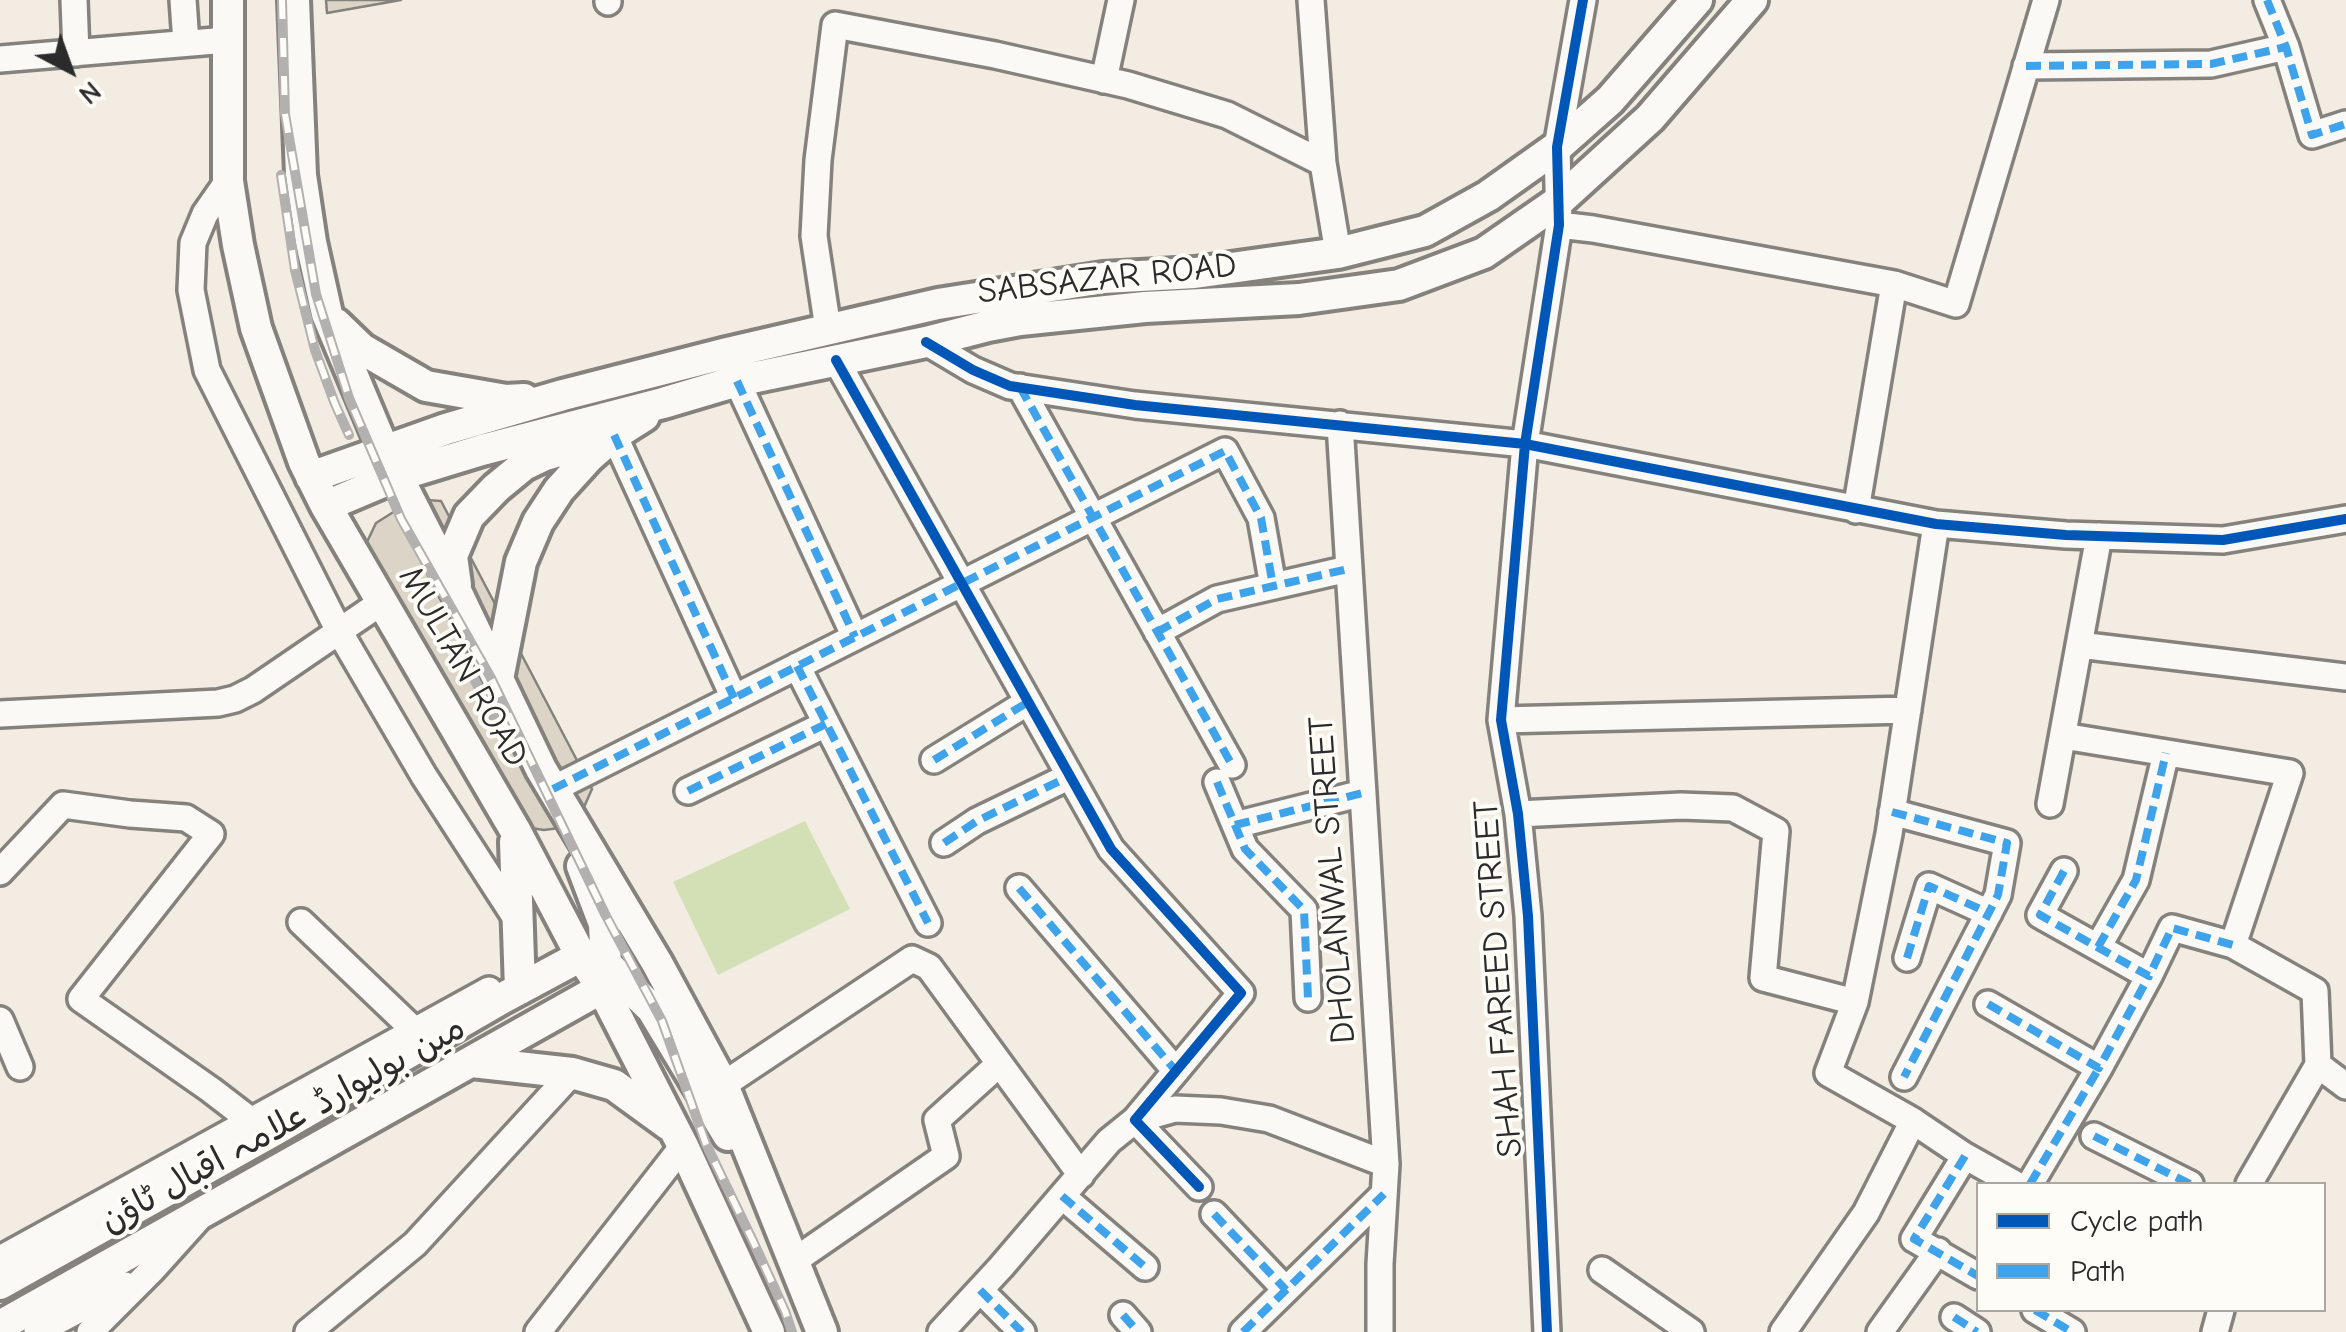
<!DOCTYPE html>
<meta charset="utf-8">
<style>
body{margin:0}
#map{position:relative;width:2346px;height:1332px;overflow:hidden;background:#f2ece2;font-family:"Comic Neue",sans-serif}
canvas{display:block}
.legend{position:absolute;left:1976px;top:1182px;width:350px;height:130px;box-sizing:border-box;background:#fdfcf7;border:2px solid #a9a8a5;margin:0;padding:12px 18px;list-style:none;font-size:30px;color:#2b2b2b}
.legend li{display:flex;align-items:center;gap:20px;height:50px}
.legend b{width:50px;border:2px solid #a9a8a5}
.north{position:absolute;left:20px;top:20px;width:100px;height:100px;-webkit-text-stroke:8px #fdfcf7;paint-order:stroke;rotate:139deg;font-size:28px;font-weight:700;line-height:40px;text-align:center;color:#2b2b2b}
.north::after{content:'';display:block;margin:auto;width:35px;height:45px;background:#2b2b2b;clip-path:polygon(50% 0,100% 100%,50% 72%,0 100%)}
</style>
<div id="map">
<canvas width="2346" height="1332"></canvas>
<ul class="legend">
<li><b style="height:12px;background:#0057b8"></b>Cycle path</li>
<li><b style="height:12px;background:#3ea3eb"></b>Path</li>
</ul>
<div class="north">N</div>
</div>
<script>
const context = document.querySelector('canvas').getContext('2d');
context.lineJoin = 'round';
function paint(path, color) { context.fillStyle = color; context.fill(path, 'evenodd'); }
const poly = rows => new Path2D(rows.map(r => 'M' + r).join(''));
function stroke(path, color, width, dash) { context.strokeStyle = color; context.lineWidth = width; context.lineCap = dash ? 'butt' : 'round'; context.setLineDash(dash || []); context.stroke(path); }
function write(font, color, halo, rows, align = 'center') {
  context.font = font + ' "Comic Neue","Playpen Sans Arabic",sans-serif'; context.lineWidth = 8; context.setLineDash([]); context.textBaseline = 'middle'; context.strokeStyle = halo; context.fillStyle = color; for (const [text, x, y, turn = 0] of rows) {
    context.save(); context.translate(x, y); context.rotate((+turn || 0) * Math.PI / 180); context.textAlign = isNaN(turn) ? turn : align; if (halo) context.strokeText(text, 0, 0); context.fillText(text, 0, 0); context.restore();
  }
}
paint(poly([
 [805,821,850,909,718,975,673,882]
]), '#d3e0b5');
const building = poly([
 [326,0,401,0,327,13,326,0],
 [427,500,441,501,592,789,580,816,567,827,544,830,524,827,500,798,366,544,376,523,403,506,427,500]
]);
paint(building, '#dcd5c7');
stroke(building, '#85827d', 2.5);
const minor = poly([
 [74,0,76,53],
 [183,0,186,43],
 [608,0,608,2],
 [1311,0,1323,163,1338,253],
 [2267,0,2286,47,2312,135,2346,124],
 [0,59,227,40],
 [2026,66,2211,64,2286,47],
 [1104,80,1121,0],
 [228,181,205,214,193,243,191,290,207,370,339,631,424,776,519,923],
 [1559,225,1593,229,1894,284,1856,510],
 [1894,284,1956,304,2046,0],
 [828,329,814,236,818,160,835,25,995,55,1128,85,1227,115,1323,163],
 [926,342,973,370,1010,386,1135,405,1525,444,1936,524,2066,535,2223,540,2346,519],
 [836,360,1111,849,1241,993,1135,1120,1199,1187],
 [737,381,855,637],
 [1020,387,1232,765],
 [1340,424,1386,1164,1380,1264,1380,1332],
 [614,435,734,698],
 [1936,524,1889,834,1855,1002,1828,1073,1913,1121,1965,1156,2015,1184],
 [1157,632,1217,599,1348,569],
 [2079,645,2346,677],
 [797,666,928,923],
 [0,714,218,703,235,699,253,690,382,602],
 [1501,720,1908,710],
 [2063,736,2290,773,2233,945,2315,991,2318,1065],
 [934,760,1028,702],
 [1217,782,1245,849,1304,910,1308,998],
 [553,789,1225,451,1261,518,1273,586],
 [688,791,826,724],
 [2050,804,2099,536],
 [1892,812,2007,843,1998,895,1904,1077],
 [1518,814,1681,806,1733,808,1776,831,1763,978,1855,1002],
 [1235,825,1363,793],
 [944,843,977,821,1070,776],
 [2064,871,2040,915,2149,976,2172,928,2233,945],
 [0,872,63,805,130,814,186,818,211,834,81,999,211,1090,250,1120],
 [1019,888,1176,1071],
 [301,922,414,1030],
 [2098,947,2136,880,2166,753],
 [1907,958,1929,886,1989,913],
 [1988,1004,2099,1068,2149,976],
 [0,1020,20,1067],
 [723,1085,912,959,929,967,1081,1175],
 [2094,1136,2190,1184],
 [1965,1156,1914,1239,1978,1276],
 [2030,1184,2099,1068],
 [2249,1184,2318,1065,2346,1086],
 [1062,1196,1145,1267],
 [1214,1214,1286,1290],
 [0,1259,489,990],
 [794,1261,946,1156,937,1120,999,1064],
 [1602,1270,1691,1332],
 [980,1290,1022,1332],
 [2035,1310,2072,1332],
 [1123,1315,1138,1332],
 [1954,1317,1977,1332],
 [37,1332,125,1285],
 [90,1332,152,1270,197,1220],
 [308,1332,415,1244,572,1073],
 [538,1332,683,1146],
 [941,1332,1001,1267,1109,1141,1135,1120,1175,1109,1221,1111,1269,1119,1386,1164],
 [1243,1332,1384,1194],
 [1547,1332,1528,916,1518,814,1501,720,1525,444,1559,225,1557,147,1583,0],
 [1783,1332,1866,1213,1913,1121],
 [1880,1332,1938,1251],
 [2215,1332,2221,1310]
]);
const major = poly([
 [228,0,228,181,238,245,256,328,304,462,326,506,515,830,581,956,602,988,683,1146,769,1332],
 [294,0,301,175,311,242,327,314,384,450,457,593,541,769,657,963,723,1085,822,1332],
 [336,324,362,349,426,386,506,400,524,399],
 [311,477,446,429,563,395,727,353,938,304,1103,278,1195,273,1338,253,1425,231,1488,196,1557,147,1610,100,1697,0],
 [326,506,397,476,482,450,663,403,737,381,926,342,988,326,1020,320,1145,307,1299,299,1399,285,1484,253,1559,201,1650,118,1752,0],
 [456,585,452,556,469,516,496,488,524,465,545,455,577,446],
 [498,679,521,562,538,522,559,490,589,457,614,435,644,416],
 [515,842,520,989],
 [582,866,604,924,606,964,603,981],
 [584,957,606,964,652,1009,728,1135],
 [472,1062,572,1073,614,1085,669,1125],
 [0,1284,275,1130,501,999,581,956],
 [0,1326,602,988]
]);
stroke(minor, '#85827d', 32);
stroke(major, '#85827d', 38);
stroke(minor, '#faf9f6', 25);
stroke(major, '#faf9f6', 30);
const rail = poly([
 [282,0,285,114,316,294,349,398,401,519,491,678,605,914,662,1021,706,1144,753,1241,785,1311,792,1332],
 [281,175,295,270,315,350,335,404,349,435],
 [461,653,495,720]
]);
stroke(rail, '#b3b1af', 10);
stroke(rail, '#fdfcf7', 6, [19]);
stroke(poly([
 [2267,0,2286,47,2312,135,2346,124],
 [2026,66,2211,64,2286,47],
 [737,381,855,637],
 [1020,387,1232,765],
 [614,435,734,698],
 [1157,632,1217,599,1348,569],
 [797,666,928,923],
 [934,760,1028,702],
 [1217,782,1245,849,1304,910,1308,998],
 [553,789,1225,451,1261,518,1273,586],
 [688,791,826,724],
 [1892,812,2007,843,1998,895,1904,1077],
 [1235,825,1363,793],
 [944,843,977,821,1070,776],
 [2064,871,2040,915,2149,976,2172,928,2233,945],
 [1019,888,1176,1071],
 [2098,947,2136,880,2166,753],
 [1907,958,1929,886,1989,913],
 [1988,1004,2099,1068,2149,976],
 [2094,1136,2190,1184],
 [1965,1156,1914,1239,1978,1276],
 [2030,1184,2099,1068],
 [1062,1196,1145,1267],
 [1214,1214,1286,1290],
 [980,1290,1022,1332],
 [2035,1310,2072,1332],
 [1123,1315,1138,1332],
 [1954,1317,1977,1332],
 [1243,1332,1384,1194]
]), '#3ea3eb', 8, [15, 8]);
stroke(poly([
 [926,342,973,370,1010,386,1135,405,1525,444,1936,524,2066,535,2223,540,2346,519],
 [836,360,1111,849,1241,993,1135,1120,1199,1187],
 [1547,1332,1528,916,1518,814,1501,720,1525,444,1559,225,1557,147,1583,0]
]), '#0057b8', 10);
write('35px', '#2b2b2b', '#fdfcf7', [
 ["SABSAZAR ROAD",1107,279,-6],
 ["MULTAN ROAD",463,667,60],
 ["DHOLANWAL STREET",1333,880,-94],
 ["SHAH FAREED STREET",1499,979,-94],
 ["مین بولیوارڈ علامہ اقبال ٹاؤن",283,1125,-29]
]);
</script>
